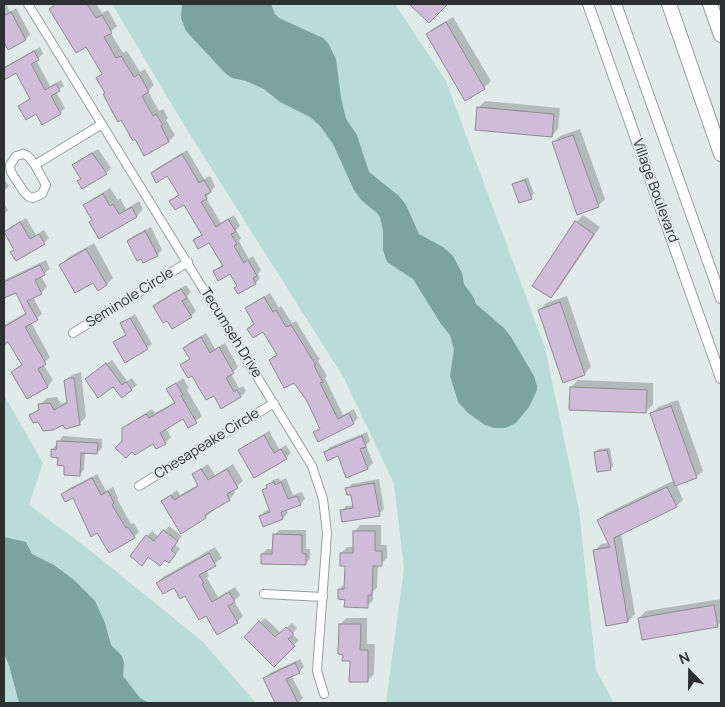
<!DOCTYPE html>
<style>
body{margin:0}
#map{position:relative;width:725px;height:707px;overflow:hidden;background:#e0eae9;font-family:Manrope,sans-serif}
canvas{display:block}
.frame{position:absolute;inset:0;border:5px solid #2c3030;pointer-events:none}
.north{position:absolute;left:665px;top:647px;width:50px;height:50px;-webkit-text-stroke:4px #e0eae9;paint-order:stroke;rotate:338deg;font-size:14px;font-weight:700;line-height:20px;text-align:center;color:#2c3030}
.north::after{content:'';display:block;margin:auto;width:18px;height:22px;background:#2c3030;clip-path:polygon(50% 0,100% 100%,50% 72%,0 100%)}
</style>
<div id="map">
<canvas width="725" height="707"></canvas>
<div class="frame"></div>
<div class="north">N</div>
</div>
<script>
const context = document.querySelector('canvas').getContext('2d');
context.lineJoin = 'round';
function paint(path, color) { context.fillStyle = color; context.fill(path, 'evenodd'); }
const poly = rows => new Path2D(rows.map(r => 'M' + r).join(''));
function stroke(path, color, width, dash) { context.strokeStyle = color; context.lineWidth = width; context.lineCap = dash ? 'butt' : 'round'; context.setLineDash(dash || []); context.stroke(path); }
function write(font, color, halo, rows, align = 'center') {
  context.font = font + ' Manrope,sans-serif'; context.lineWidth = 4; context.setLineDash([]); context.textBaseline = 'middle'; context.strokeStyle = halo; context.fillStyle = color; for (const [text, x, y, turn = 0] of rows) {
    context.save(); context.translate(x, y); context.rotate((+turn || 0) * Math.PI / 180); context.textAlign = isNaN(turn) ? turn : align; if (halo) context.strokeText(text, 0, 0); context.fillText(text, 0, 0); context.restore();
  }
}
paint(poly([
 [112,4,395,4,446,81,545,348,579,510,596,670,614,703,386,703,404,568,394,484,344,378,184,125],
 [4,395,43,463,29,505,87,548,202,641,256,703,4,703]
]), '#b9dbd9');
paint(poly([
 [182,4,271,4,275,14,279,18,323,38,328,43,336,59,341,98,346,119,357,135,369,172,399,196,406,205,419,234,443,247,453,256,462,273,464,284,474,298,476,304,504,328,511,337,534,376,537,386,537,390,529,407,516,423,505,428,494,428,485,425,468,413,458,402,450,376,454,350,450,335,441,324,413,279,387,262,383,250,383,231,380,217,377,213,361,200,354,190,333,144,320,126,310,117,280,102,264,89,246,81,232,78,225,73,186,31,181,18],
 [4,537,26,542,32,554,54,565,74,580,95,601,105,623,111,645,122,656,124,663,123,676,140,698,149,703,19,703,9,665,4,654]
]), '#7ba4a1');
paint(poly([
 [4,4,6,4,10,12,16,8,30,34,26,39,9,48,4,39],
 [56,4,96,4,102,13,108,10,117,26,110,32,123,53,127,51,140,72,145,69,154,85,148,91,159,111,163,109,168,118,166,120,175,135,169,141,145,155,98,78,103,73,87,46,51,9],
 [453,17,491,81,484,88,427,34,434,28],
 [40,47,43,54,36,60,50,86,61,80,64,86,56,92,65,108,60,113,37,112,19,106,31,97,16,71,4,78,4,67],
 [485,101,560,108,558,129,552,136,478,108],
 [580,129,605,199,598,206,553,143,560,136],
 [98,149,111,168,106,173,82,188,78,181,82,178,74,165,79,160],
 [187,150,204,179,210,176,215,186,206,198,221,223,234,215,240,226,236,230,241,238,239,241,249,259,253,256,261,270,258,274,260,278,256,283,238,285,231,273,214,271,223,264,210,241,194,240,202,234,185,203,171,201,179,194,168,174,152,173,157,168],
 [528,177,534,194,531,197,513,185,516,182],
 [4,179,9,186,4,191],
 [110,188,118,200,120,198,126,209,139,201,143,209,137,216,99,238,93,219,85,205,92,199],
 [4,203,8,210,4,214],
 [583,215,600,227,558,290,551,296,576,222],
 [26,218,36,235,44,230,49,238,44,243,15,249,5,232,10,227],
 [151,227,162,250,157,255,144,262,128,241,133,236],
 [94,243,113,278,107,284,98,289,94,282,61,265,67,258],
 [46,260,50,269,41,276,47,287,41,293,33,297,42,314,31,322,50,357,43,364,53,380,48,386,28,398,12,372,22,364,9,340,4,343,4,325,27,312,17,291,4,297,4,280],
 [186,285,191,292,187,296,196,311,191,316,167,319,154,306,159,301],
 [270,293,279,308,281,306,292,323,296,321,316,354,320,359,318,361,327,376,325,378,343,415,354,409,358,418,353,423,314,432,321,427,308,401,295,381,271,360,278,354,264,330,249,329,255,323,246,309,251,304],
 [567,296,591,367,584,374,539,310,546,303],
 [135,314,152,344,147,348,115,342,127,333,121,324],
 [206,333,215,349,225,343,238,367,231,374,239,388,243,386,246,391,241,396,222,407,214,394,182,365,190,358,184,348,189,343],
 [112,360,127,381,132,378,137,385,122,397,114,385,91,374],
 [81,372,86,417,79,424,38,421,31,416,40,407,40,405,47,398,57,397,61,404,68,401,65,382,72,375],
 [183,378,189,388,187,390,202,416,189,426,184,418,166,428,171,437,165,443,123,441,123,429,130,423,152,409,155,413,175,402,168,389],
 [578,380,653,383,653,405,646,411,571,387],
 [678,400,703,471,696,477,676,484,683,500,676,506,621,533,635,614,628,621,594,551,601,544,609,543,599,520,605,514,675,480,651,414,658,407],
 [269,431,279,449,286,445,291,453,286,458,239,450,244,446],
 [367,432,370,441,366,445,373,463,368,468,347,476,339,455,325,452,330,447],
 [63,436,102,439,102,448,97,453,85,452,84,470,79,475,66,465,52,450],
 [610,448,613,466,610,469,595,452,598,449],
 [208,464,215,475,233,464,243,481,233,489,235,493,229,499,205,517,163,501,177,490,180,495,199,484,193,475],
 [97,474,106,491,113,487,118,498,117,499,131,524,134,523,139,532,134,537,74,497,63,494,68,489],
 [279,478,280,481,286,478,293,495,302,492,305,499,300,504,286,509,288,513,283,518,260,516,265,511,271,509,264,491,273,480],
 [379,479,384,509,379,514,342,511,346,506,354,505,352,493,347,489,352,484],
 [360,525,381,525,381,545,387,545,387,558,381,564,378,564,377,588,373,591,373,600,367,606,346,598,339,589,346,583,346,564,341,553,347,547,354,547,355,531],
 [169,526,182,536,175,545,180,549,169,561,147,536,152,531,159,537],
 [279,530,306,530,306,549,310,549,310,559,305,564,262,554,267,549,274,549,274,535],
 [215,547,222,558,206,570,209,576,207,578,218,597,235,587,240,595,234,601,243,616,237,622,207,615,185,595,174,586,157,583,163,577],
 [721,599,721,622,717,626,639,618,646,611],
 [265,618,281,633,292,623,297,628,292,634,299,640,274,665,246,637],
 [347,618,367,618,367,644,375,644,374,674,367,681,340,624],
 [300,659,304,667,299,672,291,675,303,698,298,703,285,703,284,701,277,703,265,678,270,673]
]), '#0003');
const building = poly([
 [56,4,87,4,96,18,102,15,112,33,104,37,116,58,121,56,134,77,139,74,149,92,142,96,153,116,156,114,163,125,161,126,169,142,144,156,135,139,133,141,121,120,118,122,112,111,103,94,105,93,96,78,102,74,86,47,76,53,49,9,56,4],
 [409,4,448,4,429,23,409,4],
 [11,12,26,40,8,50,4,42,4,16,11,12],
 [446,22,485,89,465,101,426,34,446,22],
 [34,51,39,60,31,64,45,90,56,84,60,91,51,96,61,114,42,125,36,114,26,120,18,106,30,99,16,73,4,80,4,68,34,51],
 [477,107,554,114,552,137,475,130,477,107],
 [573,135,599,207,577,215,552,142,573,135],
 [92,153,107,174,82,189,77,181,81,179,72,165,92,153],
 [182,154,199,183,204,180,211,192,205,195,207,199,201,202,216,227,228,219,236,232,231,234,237,244,234,246,244,263,248,260,257,276,253,278,256,284,238,294,234,288,237,286,230,274,218,281,213,271,223,266,209,243,198,249,193,240,202,235,184,205,175,210,169,201,179,195,167,176,156,183,151,173,182,154],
 [525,180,532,199,519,203,512,184,525,180],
 [103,194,110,206,113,204,119,214,132,207,137,217,99,239,89,222,92,220,83,205,103,194],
 [575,221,594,234,551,298,532,286,575,221],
 [20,222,30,239,39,234,45,244,16,261,10,252,14,250,4,232,20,222],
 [145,231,158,256,143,263,141,259,137,261,127,241,145,231],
 [86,249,107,285,98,291,93,283,75,293,59,265,86,249],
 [40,265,45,275,35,280,42,294,27,301,38,320,25,327,46,364,38,369,48,387,27,399,11,372,22,365,8,342,4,345,4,327,26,314,16,293,4,298,4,282,40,265],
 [181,289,187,298,182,301,192,317,172,329,167,321,163,323,153,306,181,289],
 [264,297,273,312,276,310,286,327,291,325,312,359,316,365,314,366,323,382,320,383,338,419,349,413,354,424,318,442,313,432,320,429,307,401,294,383,284,388,269,360,277,355,263,332,253,338,247,329,254,324,245,308,264,297],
 [560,302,585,375,563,383,538,310,560,302],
 [130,318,148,349,125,363,113,342,126,335,120,323,130,318],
 [201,337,210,353,219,347,234,373,226,378,234,392,237,390,241,397,221,409,214,396,206,400,192,376,188,378,180,365,190,359,183,348,201,337],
 [106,363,122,385,126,382,132,390,122,398,113,387,98,398,85,379,106,363],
 [69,378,74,378,80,425,65,429,63,425,53,430,43,431,38,422,33,423,29,415,39,410,38,404,50,403,54,410,67,403,64,381,69,378],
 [176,383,183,395,181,396,197,423,188,428,183,419,160,433,166,444,156,449,153,444,135,455,132,452,126,458,115,448,122,441,122,428,146,414,149,418,175,403,166,389,176,383],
 [570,387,647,390,646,413,569,410,570,387],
 [671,406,697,478,675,486,650,413,671,406],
 [264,435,274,453,281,449,287,459,254,478,238,450,264,435],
 [362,436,366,447,360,449,368,469,346,478,338,456,327,461,324,452,362,436],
 [57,441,98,443,97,454,81,453,80,476,64,475,64,466,57,465,58,458,51,457,51,449,56,450,57,441],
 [607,450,611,466,610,467,611,470,597,472,594,452,607,450],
 [201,469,208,480,227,469,238,488,227,494,230,500,205,515,206,518,181,534,161,501,171,495,174,500,198,486,192,474,201,469],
 [92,478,101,495,108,491,114,503,112,505,126,528,128,527,135,538,109,553,97,533,91,537,73,498,65,502,61,494,92,478],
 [274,482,275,485,281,482,288,499,297,496,301,505,281,512,283,519,263,527,259,516,270,512,262,490,267,488,266,485,274,482],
 [374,483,380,516,342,522,340,510,353,508,351,495,347,495,345,488,374,483],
 [667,487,677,507,614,538,628,622,606,626,593,550,610,547,597,520,667,487],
 [163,530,178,541,171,550,176,554,169,563,165,560,160,566,148,557,142,566,130,556,146,535,154,541,163,530],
 [353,531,375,531,375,551,382,551,382,566,373,566,372,595,368,595,368,608,344,607,345,600,338,599,338,589,344,589,345,566,340,566,340,553,353,553,353,531],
 [273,534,302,535,302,553,306,554,306,565,261,564,261,554,272,554,273,534],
 [209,553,216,566,199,575,204,583,202,584,212,602,229,592,235,602,228,606,238,623,217,635,206,616,199,620,185,596,180,599,174,588,163,594,156,583,209,553],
 [714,605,718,627,642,640,638,618,714,605],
 [259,621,275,637,286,627,294,634,288,639,295,646,274,667,244,637,259,621],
 [339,624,361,624,360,650,368,650,368,682,349,682,350,661,342,661,343,655,338,654,339,624],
 [295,663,300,673,286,679,298,703,275,703,263,678,295,663]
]);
paint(building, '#cfbcd8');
stroke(building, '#8e8a91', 1);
const street = poly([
 [28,4,312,466,323,499,327,533,317,671,324,694],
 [35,165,28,156,23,154,16,156,10,165,11,172,24,192,29,197,33,198,42,194,46,185,35,165,102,124],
 [73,333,188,262],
 [139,486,274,403],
 [264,594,323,597]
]);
const secondary = poly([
 [588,4,721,378],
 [616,4,721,298]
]);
const highway = poly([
 [669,4,721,154],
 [710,4,721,35]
]);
stroke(street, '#969f9f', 10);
stroke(secondary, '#969f9f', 12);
stroke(highway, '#969f9f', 16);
stroke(street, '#fff', 8);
stroke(secondary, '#fff', 10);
stroke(highway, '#fff', 14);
write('14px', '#2c3030', '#e0eae9', [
 ["Village Boulevard",655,191,70],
 ["Seminole Circle",130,298,-32],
 ["Tecumseh Drive",231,333,58],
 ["Chesapeake Circle",207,444,-32]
]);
</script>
